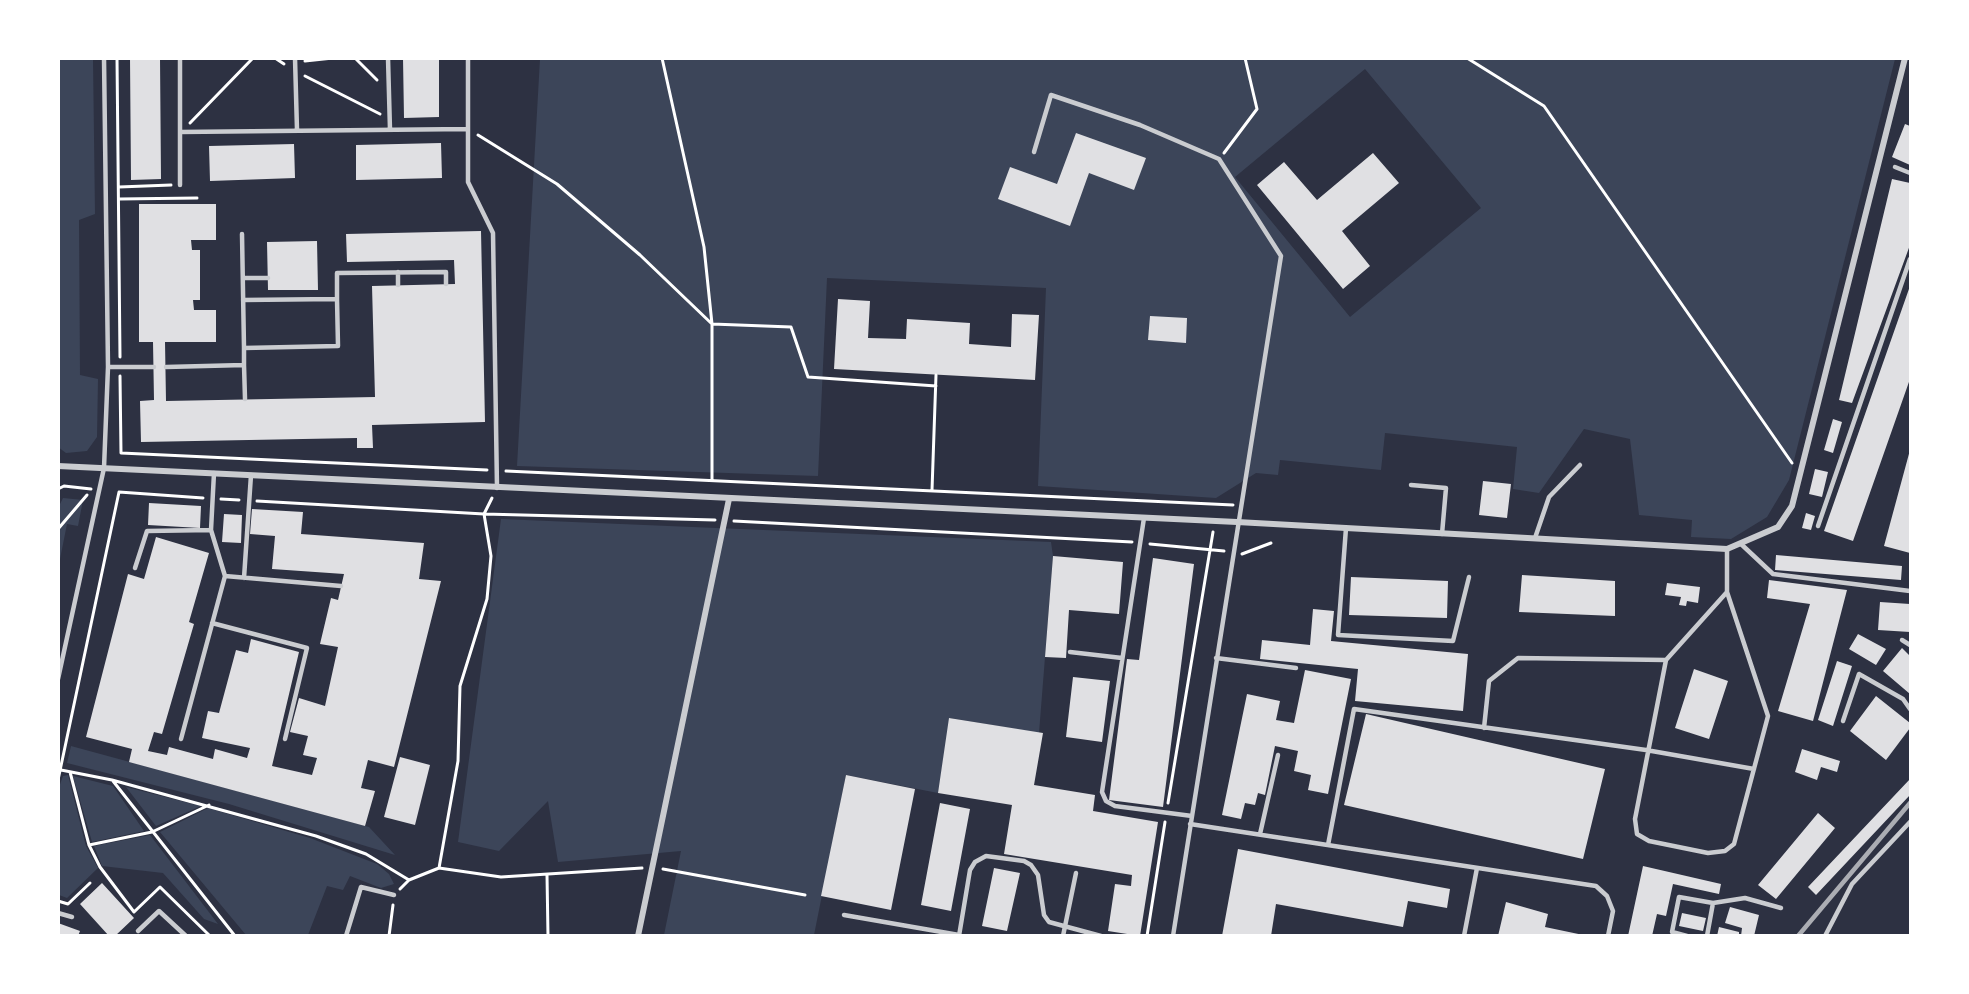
<!DOCTYPE html>
<style>
body{margin:0}
#map{position:relative;width:1969px;height:994px;overflow:hidden;background:#2d3142;font-family:"Roboto Serif",serif}
canvas{display:block}
.frame{position:absolute;inset:0;border:60px solid #fff;pointer-events:none}
</style>
<div id="map">
<canvas width="1969" height="994"></canvas>
<div class="frame"></div>
</div>
<script>
const context = document.querySelector('canvas').getContext('2d');
context.lineJoin = 'round';
function paint(path, color) { context.fillStyle = color; context.fill(path, 'evenodd'); }
const poly = rows => new Path2D(rows.map(r => 'M' + r).join(''));
function stroke(path, color, width, dash) { context.strokeStyle = color; context.lineWidth = width; context.lineCap = dash ? 'butt' : 'round'; context.setLineDash(dash || []); context.stroke(path); }
paint(poly([
 [58,59,93,59,95,214,79,220,80,375,98,379,97,437,87,451,66,453,58,447],
 [540,59,1895,59,1789,480,1767,517,1731,539,1691,537,1692,520,1639,515,1630,439,1584,429,1539,493,1513,489,1517,447,1385,433,1381,470,1280,460,1278,475,1256,473,1216,498,1038,486,1046,288,827,278,818,476,517,466],
 [1365,69,1481,208,1350,317,1235,177],
 [63,498,83,500,78,526,67,524,59,564,58,508],
 [501,519,1051,542,1053,556,1039,733,950,718,938,793,846,775,814,935,664,935,681,851,558,862,548,801,499,851,458,842],
 [71,746,369,827,395,855,229,804,67,763],
 [68,775,86,846,98,868,67,898,59,895,58,790,63,776],
 [73,776,113,786,144,831,92,842],
 [126,787,201,806,156,826],
 [208,808,310,838,377,864,389,874,394,884,381,888,350,876,343,890,327,886,308,935,246,935,160,832],
 [150,835,218,924,204,919,163,873,102,866,94,846]
]), '#3c4559');
paint(poly([
 [130,58,160,58,161,179,131,180],
 [403,58,439,58,439,117,404,118],
 [1905,124,1910,126,1910,165,1892,157],
 [1076,133,1146,158,1134,190,1089,173,1070,226,998,199,1010,167,1057,184],
 [441,143,442,178,356,180,356,145],
 [294,144,295,178,210,181,209,146],
 [1373,153,1399,183,1342,231,1370,266,1343,289,1257,185,1284,162,1317,200],
 [1892,179,1910,183,1910,245,1852,403,1839,400],
 [139,204,216,204,216,240,191,240,192,250,200,250,200,300,193,300,194,310,216,310,216,342,165,342,166,401,375,397,372,286,455,284,454,260,347,262,346,234,481,231,485,422,372,425,373,448,357,448,357,438,141,442,140,401,154,400,153,342,139,342],
 [317,241,318,290,268,290,267,242],
 [1910,286,1910,379,1853,541,1824,531],
 [838,299,870,301,868,338,906,339,907,319,970,323,969,344,1011,347,1012,314,1039,315,1035,380,834,369],
 [1150,316,1187,318,1186,343,1148,340],
 [1833,419,1842,422,1833,453,1824,450],
 [1910,450,1910,553,1884,546],
 [1815,469,1828,472,1822,497,1809,494],
 [1483,481,1511,484,1507,518,1479,515],
 [149,503,201,506,200,528,148,525],
 [252,509,303,512,301,534,424,543,419,579,441,581,394,767,368,760,361,788,375,791,365,826,129,762,132,749,86,737,128,574,144,579,156,537,209,553,189,622,194,624,162,734,154,732,148,751,167,755,169,747,213,759,215,749,247,758,250,748,202,738,208,711,219,713,236,650,248,653,251,639,299,652,272,766,312,775,317,758,303,755,308,736,290,732,299,698,325,706,338,647,320,644,331,598,338,600,344,574,272,569,275,536,250,534],
 [1806,513,1815,516,1811,530,1802,528],
 [224,514,242,515,241,543,222,542],
 [1776,555,1902,566,1901,580,1775,570],
 [1053,556,1123,562,1119,614,1069,610,1066,658,1045,657],
 [1153,558,1194,564,1163,807,1109,800,1127,659,1139,660],
 [1522,575,1615,581,1615,616,1519,612],
 [1351,577,1448,581,1447,618,1349,615],
 [1769,580,1847,590,1813,721,1778,711,1810,604,1767,598],
 [1667,583,1700,587,1698,603,1687,601,1686,606,1679,605,1681,597,1665,595],
 [1880,602,1910,604,1910,632,1878,630],
 [1313,609,1334,611,1331,641,1468,654,1463,711,1355,701,1358,669,1260,659,1262,640,1310,645],
 [1858,634,1886,649,1876,665,1849,649],
 [1902,648,1910,656,1910,694,1883,671],
 [1837,661,1852,666,1833,726,1818,720],
 [1694,669,1728,681,1709,739,1675,728],
 [1305,670,1351,679,1328,794,1308,790,1311,775,1294,771,1298,751,1275,746,1265,795,1258,793,1255,805,1245,803,1241,819,1222,815,1247,694,1280,701,1276,720,1294,723],
 [1073,677,1110,681,1102,742,1066,737],
 [1876,696,1910,723,1910,728,1886,760,1850,731],
 [1366,714,1605,769,1583,859,1344,805],
 [949,718,1043,733,1034,785,1095,795,1093,811,1158,822,1140,936,1108,931,1115,884,1131,886,1132,875,1004,854,1012,805,938,793],
 [1802,749,1840,761,1837,772,1821,767,1817,780,1795,772],
 [400,757,430,765,415,825,384,817],
 [846,775,915,789,891,910,821,896],
 [1910,779,1910,795,1816,895,1808,887],
 [940,803,970,809,951,911,921,905],
 [1818,813,1835,828,1776,899,1758,885],
 [1238,849,1450,889,1447,908,1408,901,1403,927,1276,904,1271,936,1222,936],
 [1643,866,1721,884,1719,894,1673,884,1666,916,1657,914,1652,936,1628,936],
 [994,868,1020,873,1007,931,982,926],
 [102,883,134,918,115,936,109,936,80,904],
 [1506,902,1548,914,1545,927,1588,936,1498,936],
 [1730,907,1759,915,1754,936,1741,936,1742,928,1725,923],
 [1682,913,1706,918,1703,931,1679,926],
 [58,923,80,931,78,936,58,936],
 [1719,927,1739,932,1739,936,1717,936]
]), '#e0e0e3');
stroke(poly([
 [117,58,120,357],
 [275,58,284,64],
 [355,58,377,80],
 [662,58,704,247,712,324,712,480],
 [1467,58,1544,106,1792,463],
 [305,61,333,58],
 [305,76,380,114],
 [190,123,253,58],
 [478,135,557,184,640,255,712,324,791,327,808,377,936,386],
 [1224,153,1257,109,1245,58],
 [119,187,171,185],
 [119,199,197,198],
 [120,376,121,453,487,470],
 [506,471,1233,505],
 [58,489,64,486,91,489],
 [932,490,936,375],
 [221,499,239,500],
 [257,501,484,514,715,520],
 [734,521,1132,542],
 [58,529,87,495],
 [1150,544,1224,551],
 [1242,554,1271,543],
 [61,770,112,780,316,836,366,854,409,880],
 [70,772,89,845,100,867,134,912,160,887,210,936],
 [58,780,119,492,203,498],
 [113,781,235,936],
 [1168,803,1213,532],
 [89,845,152,832,209,805],
 [439,868,458,761,460,686,487,599,491,556,484,514,492,498],
 [663,869,805,895],
 [547,875,548,936],
 [400,889,409,880,439,868,501,877,642,868],
 [58,901,68,904,90,883],
 [389,936,393,905],
 [1147,936,1165,822]
]), '#fff', 3);
stroke(poly([
 [180,58,180,185],
 [295,58,297,130],
 [388,58,390,130],
 [468,58,468,182,493,233,497,488],
 [180,132,468,129],
 [1034,152,1051,95,1140,125,1219,159,1281,256,1173,936],
 [1895,167,1910,173],
 [242,234,244,348],
 [398,272,398,285],
 [243,278,268,278],
 [243,300,337,299,337,273,446,272,446,284],
 [244,365,245,399],
 [108,367,154,367],
 [166,367,244,365,244,348,338,346,337,299],
 [214,473,211,530,225,576,341,586],
 [1411,485,1446,488,1442,534],
 [1144,518,1102,792,1106,801,1115,806,1192,816],
 [1818,526,1910,259],
 [1346,528,1338,635,1453,641,1469,577],
 [1535,538,1549,497,1580,465],
 [1741,544,1773,574,1910,591],
 [135,568,147,531,211,530],
 [244,578,251,475],
 [212,623,307,648,285,739],
 [1902,640,1910,645],
 [1070,652,1122,658],
 [1216,658,1296,668],
 [1666,660,1635,819,1637,834,1649,841,1708,853,1725,851,1734,844,1768,716,1727,592],
 [58,679,104,468,108,367,104,58],
 [1843,721,1859,674,1903,699,1910,709],
 [1484,728,1489,681,1518,658,1666,660,1727,592,1727,549],
 [181,739,225,576],
 [1190,824,1596,886,1607,896,1613,911,1608,936],
 [1260,834,1278,755],
 [1328,845,1354,709,1646,750,1754,769],
 [58,913,72,917],
 [844,915,959,935],
 [138,931,159,911,186,936],
 [346,936,361,887,394,895],
 [959,936,970,870,975,862,986,856,1024,861,1031,865,1038,875,1044,915,1049,922,1101,936],
 [1063,936,1076,873],
 [1464,936,1477,868],
 [1687,936,1672,932,1679,897,1713,903,1745,898,1781,908],
 [1707,936,1713,903],
 [1825,936,1852,884,1910,822]
]), '#caccd0', 4.5);
stroke(poly([
 [58,466,1237,522,1727,549,1778,527,1792,506,1905,58],
 [638,936,729,499]
]), '#caccd0', 6);
stroke(poly([
 [1798,936,1910,803]
]), '#abadb3', 4.5);
</script>
